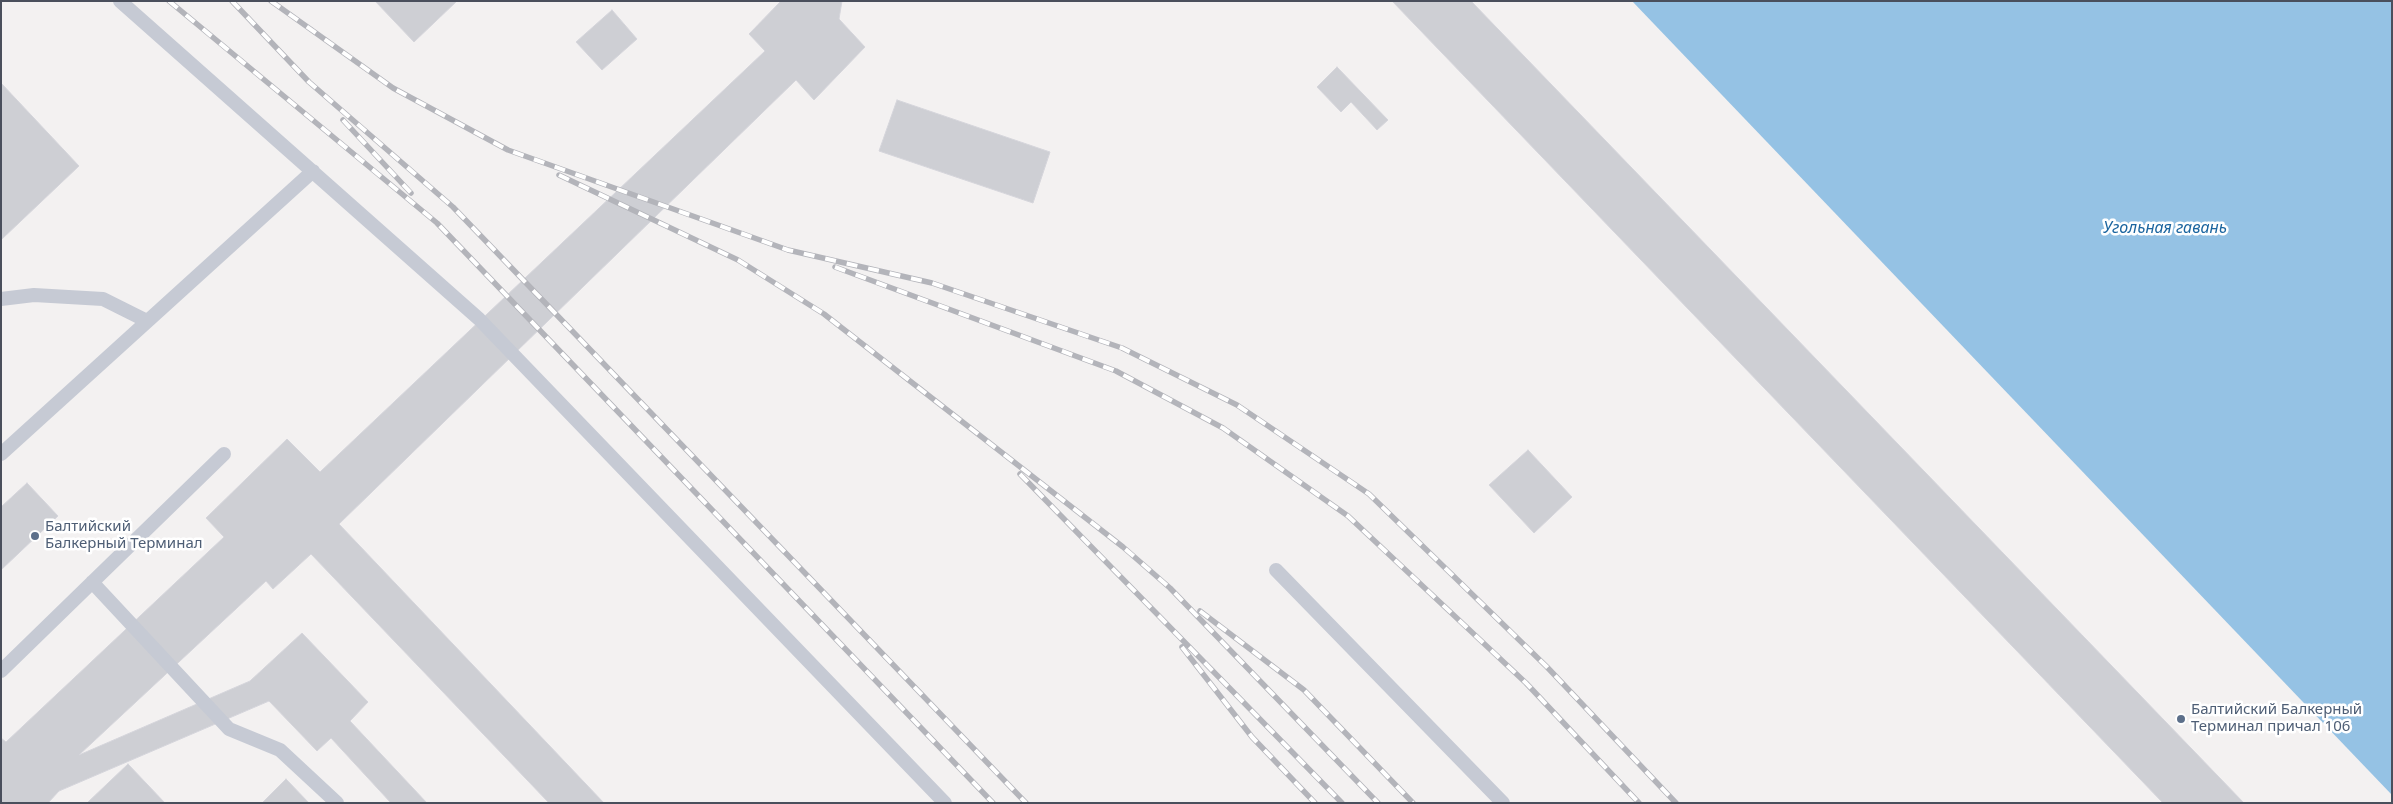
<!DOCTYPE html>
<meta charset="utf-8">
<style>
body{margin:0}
#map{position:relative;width:2393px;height:804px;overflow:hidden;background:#f3f1f1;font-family:"Noto Sans",sans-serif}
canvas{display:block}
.frame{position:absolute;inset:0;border:2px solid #4a4f5c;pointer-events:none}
</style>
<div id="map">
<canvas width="2393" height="804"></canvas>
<div class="frame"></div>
</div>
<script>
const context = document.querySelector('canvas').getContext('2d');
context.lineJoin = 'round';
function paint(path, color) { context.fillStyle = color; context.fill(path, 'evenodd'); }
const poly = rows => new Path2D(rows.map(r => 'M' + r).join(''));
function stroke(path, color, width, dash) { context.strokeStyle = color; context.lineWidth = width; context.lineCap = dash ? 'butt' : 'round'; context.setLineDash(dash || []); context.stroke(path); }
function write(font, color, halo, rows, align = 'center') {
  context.font = font + ' "Noto Sans",sans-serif'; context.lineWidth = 5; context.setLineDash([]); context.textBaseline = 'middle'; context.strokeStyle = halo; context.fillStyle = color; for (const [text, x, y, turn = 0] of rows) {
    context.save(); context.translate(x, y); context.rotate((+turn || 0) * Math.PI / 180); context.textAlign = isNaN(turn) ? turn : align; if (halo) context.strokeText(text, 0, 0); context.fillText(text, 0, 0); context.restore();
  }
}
paint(poly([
 [1632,1,2392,1,2392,795]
]), '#95c2e4');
const building = poly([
 [375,1,457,1,414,42,375,1],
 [781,1,842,1,839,19,865,47,814,100,796,80,339,524,604,803,549,803,311,554,273,589,266,581,79,755,250,681,302,633,368,702,350,721,427,803,391,803,331,738,317,751,269,701,59,791,48,803,1,803,1,738,6,742,224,537,206,518,287,439,320,472,765,51,749,34,781,1],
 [1392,1,1471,1,2244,803,2163,803,1392,1],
 [612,10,637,39,602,70,576,42,612,10],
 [1337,67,1388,120,1377,130,1351,102,1341,112,1317,87,1337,67],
 [1,83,79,166,2,239,1,238,1,83],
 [897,100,1050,152,1033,203,879,151,897,100],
 [1528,450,1572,497,1534,533,1489,485,1528,450],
 [27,483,58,516,1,570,1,507,27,483],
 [128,764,165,803,87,803,128,764],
 [286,779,309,803,262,803,286,779]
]);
paint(building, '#cecfd4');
stroke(building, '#d5d5db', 1);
stroke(poly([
 [120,1,479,319,945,803],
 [1,299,34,295,103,299,147,321],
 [1,454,313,171],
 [1276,570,1503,803],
 [92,582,229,729,280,750,337,803],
 [1,671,224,454]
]), '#c6cad4', 14);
const rail = poly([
 [169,1,437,223,993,803],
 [232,1,309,82,453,207,1026,803],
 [271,1,393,88,508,150,788,250,932,283,1122,348,1237,405,1369,494,1547,667,1676,803],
 [343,120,411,193],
 [559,175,738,260,824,314,1123,547,1170,588,1378,803],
 [835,267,1116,371,1223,428,1348,516,1526,683,1639,803],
 [1020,474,1342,803],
 [1200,611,1304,690,1413,803],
 [1182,647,1252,737,1315,803]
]);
stroke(rail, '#b3b4ba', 5.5);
stroke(rail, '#fff', 4, [11]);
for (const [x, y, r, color] of [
 [35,536,5,"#5c6f8a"],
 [2181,719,5,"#5c6f8a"]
]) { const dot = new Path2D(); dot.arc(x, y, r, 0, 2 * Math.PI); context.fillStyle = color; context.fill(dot); stroke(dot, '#fff', 2); }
write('15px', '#4e5e75', '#fff', [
 ["Балтийский",45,527],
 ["Балкерный Терминал",45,544],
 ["Балтийский Балкерный",2191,710],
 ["Терминал причал 106",2191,727]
], 'left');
write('italic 16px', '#1b659f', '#fff', [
 ["Угольная гавань",2165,228]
]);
</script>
